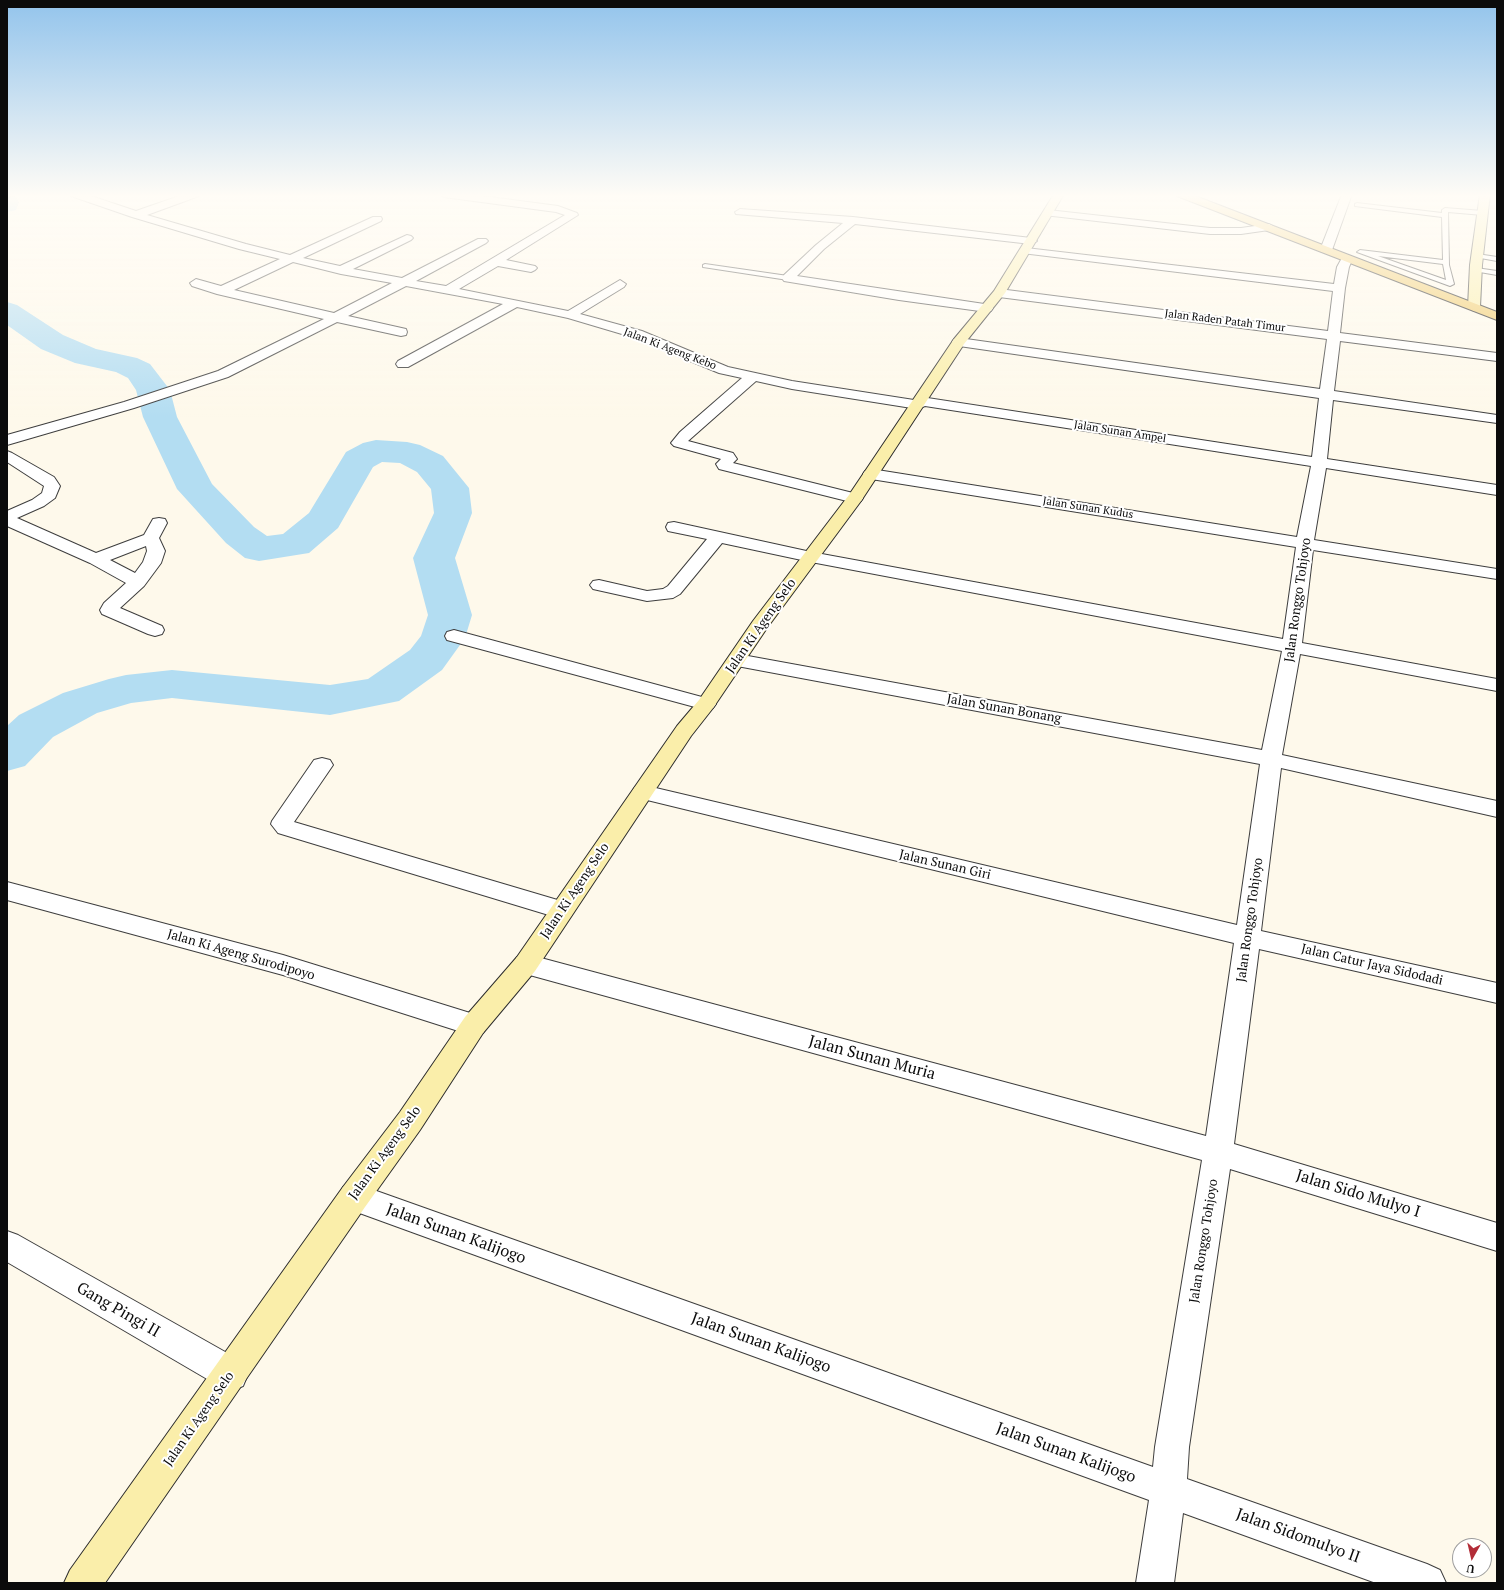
<!DOCTYPE html>
<style>
body{margin:0}
#map{position:relative;width:1504px;height:1590px;overflow:hidden;background:#fef9eb;font-family:"PT Serif",serif}
canvas{display:block}
.frame{position:absolute;inset:0;border:8px solid #0b0b0b;pointer-events:none}
.north{position:absolute;left:1452px;top:1538px;width:40px;height:40px;box-sizing:border-box;background:#fff;border:1px solid #9d9d9d;border-radius:50%;rotate:188deg;font-size:11px;font-weight:700;line-height:16px;text-align:center;color:#0b0b0b}
.north::after{content:'';display:block;margin:auto;width:14px;height:18px;background:#b22d38;clip-path:polygon(50% 0,100% 100%,50% 72%,0 100%)}
</style>
<div id="map">
<canvas width="1504" height="1590"></canvas>
<div class="frame"></div>
<div class="north">U</div>
</div>
<script>
const context = document.querySelector('canvas').getContext('2d');
context.lineJoin = 'round';
const poly = rows => new Path2D(rows.map(r => 'M' + r).join(''));
function paint(path, color) { context.fillStyle = color; context.fill(path, 'evenodd'); }
function stroke(path, color, width, dash) { context.strokeStyle = color; context.lineWidth = width; context.lineCap = dash ? 'butt' : 'round'; context.setLineDash(dash || []); context.stroke(path); }
function write(font, color, halo, rows, align = 'center') {
  context.font = font + ' "PT Serif",serif'; context.lineWidth = 4; context.setLineDash([]); context.textBaseline = 'middle'; context.strokeStyle = halo; context.fillStyle = color; for (const [text, x, y, turn = 0] of rows) {
    context.save(); context.translate(x, y); context.rotate((+turn || 0) * Math.PI / 180); context.textAlign = isNaN(turn) ? turn : align; if (halo) context.strokeText(text, 0, 0); context.fillText(text, 0, 0); context.restore();
  }
}
paint(poly([
 [7,195,16,197,19,202,16,210,7,212,7,195],
 [7,302,17,305,63,335,96,349,137,358,150,364,170,390,177,417,212,484,254,527,267,536,283,534,309,513,346,452,363,443,376,440,407,442,420,445,443,456,469,488,472,513,455,558,472,615,465,638,442,670,399,701,330,715,172,698,131,703,97,713,53,737,25,766,7,771,7,726,19,715,63,693,109,679,126,675,172,670,330,685,368,679,410,650,421,636,428,615,413,558,434,513,431,489,417,472,400,463,382,462,373,467,338,528,309,553,259,561,245,558,226,543,177,489,143,417,136,390,128,378,116,372,75,363,41,349,7,325,7,302]
]), '#b3ddf2');
const lane = poly([
 [1357,203,1442,213,1442,210,1445,208,1483,211,1486,213,1483,215,1448,212,1449,265,1454,284,1450,286,1357,252,1360,250,1443,260,1442,217,1355,206,1355,204,1357,203],
 [1378,256,1443,264,1446,280,1378,256],
 [1477,254,1497,257,1497,261,1475,257,1474,256,1477,254],
 [705,264,788,276,792,278,788,280,703,267,703,265,705,264],
 [1476,268,1497,271,1497,275,1474,271,1473,270,1476,268]
]);
const street = poly([
 [70,194,85,194,136,211,185,194,200,194,199,196,147,215,246,244,290,255,373,217,381,217,382,219,381,221,303,258,340,266,407,235,411,236,413,238,411,240,353,269,402,278,478,239,486,239,488,241,486,243,416,281,446,286,565,215,556,212,444,197,439,194,467,194,558,206,577,213,578,215,506,260,535,266,537,268,535,270,531,272,498,266,459,289,568,311,620,280,626,284,624,287,580,314,642,331,728,367,792,381,914,400,921,397,1312,457,1319,398,959,346,954,345,952,342,954,339,959,338,1320,389,1327,339,999,297,993,293,999,289,1328,331,1333,291,1022,253,1020,251,1022,249,1026,248,1334,284,1337,267,1343,256,1347,255,1353,258,1349,267,1345,288,1340,333,1497,353,1497,361,1340,341,1334,391,1497,415,1497,423,1333,400,1327,459,1497,485,1497,495,1326,468,1314,540,1497,569,1497,579,1313,550,1302,643,1497,679,1497,691,1300,654,1282,755,1497,801,1497,817,1281,768,1261,931,1497,983,1497,1003,1259,949,1234,1144,1497,1223,1497,1251,1230,1169,1189,1447,1187,1479,1427,1564,1440,1570,1446,1583,1376,1583,1183,1513,1174,1583,1136,1583,1149,1500,354,1211,343,1207,339,1197,343,1187,354,1183,1153,1467,1155,1447,1202,1160,526,974,517,971,513,964,517,957,526,954,1206,1136,1234,943,643,799,635,797,632,792,635,787,643,785,1237,925,1260,764,737,666,730,664,727,660,730,656,737,654,1262,750,1282,651,811,562,722,543,680,594,673,598,647,601,593,589,590,585,593,581,599,580,647,591,663,589,668,586,707,539,668,531,666,527,668,523,674,522,811,552,1283,639,1296,547,871,479,865,477,863,474,865,471,871,469,1297,537,1311,466,925,406,918,409,792,389,756,381,688,441,733,453,737,459,733,463,861,495,863,498,861,501,855,503,719,469,716,464,721,459,674,446,671,443,680,432,742,378,719,373,632,337,568,318,517,307,408,367,398,367,396,364,398,361,503,304,406,286,348,316,406,329,407,332,406,335,401,336,337,322,228,377,134,408,7,445,7,435,124,402,218,371,324,319,217,294,192,286,190,283,196,279,221,286,280,259,239,249,132,217,71,196,70,194],
 [293,262,341,274,392,283,334,313,234,290,293,262],
 [1342,194,1352,194,1332,250,1330,252,1322,252,1320,250,1342,194],
 [740,209,853,217,1031,238,1037,241,1031,244,855,224,824,249,797,276,991,305,993,308,991,311,987,312,899,300,784,281,782,278,784,275,816,245,843,223,736,214,735,212,740,209],
 [1048,210,1210,228,1241,228,1269,224,1274,227,1269,230,1241,234,1210,234,1044,215,1043,213,1048,210],
 [7,451,12,453,54,477,60,486,55,498,44,506,17,518,96,553,144,535,153,519,159,518,165,519,167,523,159,538,165,551,161,563,144,586,120,608,162,626,164,630,162,634,155,636,148,634,102,614,100,610,104,603,126,583,90,563,7,526,7,511,32,500,42,493,44,486,7,462,7,451],
 [146,546,147,551,143,562,135,573,110,560,146,546],
 [454,630,713,700,716,704,713,708,706,710,447,640,445,636,447,632,454,630],
 [322,758,330,760,333,765,294,822,571,904,574,910,571,916,562,919,278,833,271,824,272,821,314,760,322,758],
 [7,882,283,955,483,1017,487,1025,483,1033,474,1036,283,975,7,900,7,882],
 [7,1231,18,1235,243,1362,248,1374,243,1386,231,1391,219,1386,7,1262,7,1231]
]);
const secondary = poly([
 [7,194,15,194,7,198,7,194],
 [1054,194,1064,194,1005,293,964,344,861,501,767,628,713,708,691,736,535,971,483,1033,420,1130,365,1207,105,1583,64,1583,70,1570,343,1187,400,1112,465,1017,517,957,677,726,699,700,753,621,849,495,954,339,994,291,1054,194],
 [1480,194,1490,194,1482,265,1480,307,1474,311,1468,307,1470,265,1480,194]
]);
const primary = poly([
 [1176,194,1190,194,1497,312,1497,320,1177,196,1176,194]
]);
stroke(lane, '#3e3e3e', 2);
stroke(street, '#3e3e3e', 2);
stroke(secondary, '#2d2d2d', 2);
stroke(primary, '#1c1c1c', 2);
paint(lane, '#fff');
paint(street, '#fff');
paint(secondary, '#faeeaa');
paint(primary, '#f0ca69');
const sky = context.createLinearGradient(0, 0, 0, 417);
sky.addColorStop(0, '#93c4ec');
sky.addColorStop(0.47, '#fffcf6');
sky.addColorStop(1, '#fffcf600');
context.fillStyle = sky;
context.fillRect(0, 0, 1504, 417);
write('11px', '#0b0b0b', '#fff', [
 ["Jalan Raden Patah Timur",1225,321,7],
 ["Jalan Ki Ageng Kebo",670,349,21],
 ["Jalan Sunan Ampel",1120,432,9],
 ["Jalan Sunan Kudus",1088,508,9]
]);
write('13px', '#0b0b0b', '#fff', [
 ["Jalan Ronggo Tohjoyo",1298,600,-82],
 ["Jalan Ki Ageng Selo",761,626,-55],
 ["Jalan Sunan Bonang",1004,709,10],
 ["Jalan Sunan Giri",945,865,13],
 ["Jalan Ki Ageng Selo",575,891,-56],
 ["Jalan Ronggo Tohjoyo",1250,920,-82],
 ["Jalan Ki Ageng Surodipoyo",241,955,16],
 ["Jalan Catur Jaya Sidodadi",1372,965,13],
 ["Jalan Ki Ageng Selo",385,1153,-54],
 ["Jalan Ronggo Tohjoyo",1204,1241,-81],
 ["Jalan Ki Ageng Selo",199,1419,-55]
]);
write('16px', '#0b0b0b', '#fff', [
 ["Jalan Sunan Muria",872,1058,15],
 ["Jalan Sido Mulyo I",1358,1194,17],
 ["Jalan Sunan Kalijogo",456,1234,20],
 ["Gang Pingi II",118,1310,30],
 ["Jalan Sunan Kalijogo",761,1343,20],
 ["Jalan Sunan Kalijogo",1066,1453,20],
 ["Jalan Sidomulyo II",1298,1536,20]
]);
</script>
